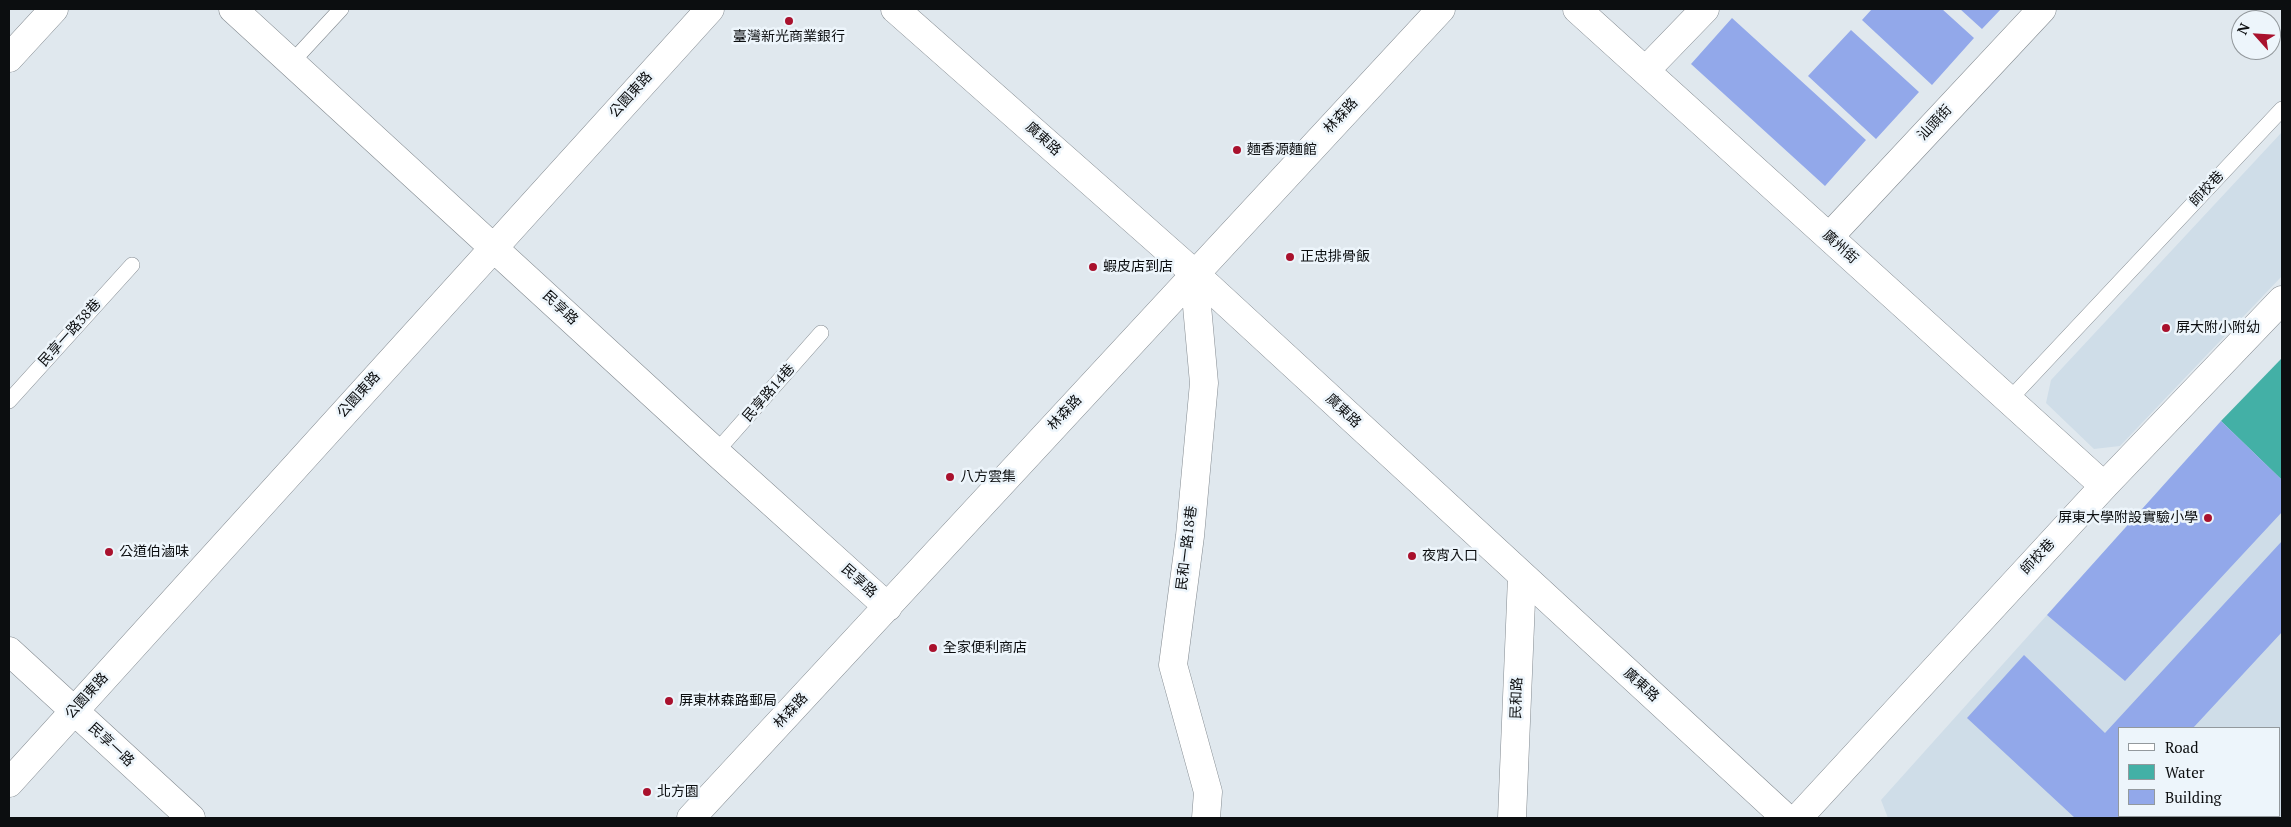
<!DOCTYPE html>
<meta charset="utf-8">
<style>
body{margin:0}
#map{position:relative;width:2291px;height:827px;overflow:hidden;background:#e0e8ee;font-family:"PT Serif",serif}
canvas{display:block}
.frame{position:absolute;inset:0;border:10px solid #0c0e10;pointer-events:none}
.legend{position:absolute;left:2118px;top:727px;width:162px;height:90px;box-sizing:border-box;background:#edf5fb;border:1px solid #93999d;margin:0;padding:6px 9px;list-style:none;font-size:15px;color:#0c0e10}
.legend li{display:flex;align-items:center;gap:10px;height:25px}
.legend b{width:25px;border:1px solid #93999d}
.north{position:absolute;left:2231px;top:10px;width:50px;height:50px;box-sizing:border-box;background:#edf5fb;border:1px solid #93999d;border-radius:50%;rotate:296deg;font-size:14px;font-weight:700;line-height:20px;text-align:center;color:#0c0e10}
.north::after{content:'';display:block;margin:auto;width:18px;height:22px;background:#a9112d;clip-path:polygon(50% 0,100% 100%,50% 72%,0 100%)}
</style>
<div id="map">
<canvas width="2291" height="827"></canvas>
<div class="frame"></div>
<ul class="legend">
<li><b style="height:6px;background:#fff"></b>Road</li>
<li><b style="height:14px;background:#43b0a6"></b>Water</li>
<li><b style="height:14px;background:#92a8ea"></b>Building</li>
</ul>
<div class="north">N</div>
</div>
<script>
const context = document.querySelector('canvas').getContext('2d');
context.lineJoin = 'round';
function paint(path, color) { context.fillStyle = color; context.fill(path, 'evenodd'); }
const poly = rows => new Path2D(rows.map(r => 'M' + r).join(''));
function stroke(path, color, width, dash) { context.strokeStyle = color; context.lineWidth = width; context.lineCap = dash ? 'butt' : 'round'; context.setLineDash(dash || []); context.stroke(path); }
function write(font, color, halo, rows, align = 'center') {
  context.font = font + ' "PT Serif","Noto Sans TC",serif'; context.lineWidth = 5; context.setLineDash([]); context.textBaseline = 'middle'; context.strokeStyle = halo; context.fillStyle = color; for (const [text, x, y, turn = 0] of rows) {
    context.save(); context.translate(x, y); context.rotate((+turn || 0) * Math.PI / 180); context.textAlign = isNaN(turn) ? turn : align; if (halo) context.strokeText(text, 0, 0); context.fillText(text, 0, 0); context.restore();
  }
}
paint(poly([
 [2282,132,2282,276,2120,446,2094,449,2046,403,2051,380],
 [2282,358,2282,818,1888,818,1881,800,2221,421],
 [2120,728,2280,728,2280,816,2120,816]
]), '#cfdde8');
paint(poly([
 [2282,358,2282,480,2221,421]
]), '#43b0a6');
paint(poly([
 [1872,9,1942,9,1974,38,1932,85,1862,20],
 [1960,9,2001,9,1982,29],
 [1732,18,1866,140,1825,186,1691,64],
 [1851,30,1919,92,1876,139,1808,76],
 [2221,421,2282,480,2282,512,2125,681,2047,615],
 [2282,541,2282,632,2193,728,2120,728,2120,816,2198,816,2201,818,2075,818,1967,718,2024,655,2105,733]
]), '#92a8ea');
const lane = poly([
 [292,62,341,9],
 [2009,400,2282,109],
 [9,401,132,265],
 [716,452,821,333]
]);
const street = poly([
 [233,9,716,452,888,607],
 [1577,9,2104,486],
 [9,58,54,9],
 [1646,70,1705,9],
 [1829,237,2042,9],
 [1194,273,1204,383,1190,536,1173,665,1208,792,1206,818],
 [9,651,191,818],
 [9,783,710,9],
 [691,818,1441,9],
 [1512,818,1522,577],
 [1798,818,2104,486,2282,300]
]);
const secondary = poly([
 [895,9,1194,273,1786,818]
]);
stroke(lane, '#838a90', 16);
stroke(street, '#838a90', 29);
stroke(secondary, '#838a90', 29);
stroke(lane, '#fff', 15);
stroke(street, '#fff', 28);
stroke(secondary, '#fff', 28);
for (const [x, y, r, color] of [
 [789,21,5,"#a9112d"],
 [1237,150,5,"#a9112d"],
 [1290,257,5,"#a9112d"],
 [1093,267,5,"#a9112d"],
 [2166,328,5,"#a9112d"],
 [950,477,5,"#a9112d"],
 [2208,518,5,"#a9112d"],
 [109,552,5,"#a9112d"],
 [1412,556,5,"#a9112d"],
 [933,648,5,"#a9112d"],
 [669,701,5,"#a9112d"],
 [647,792,5,"#a9112d"]
]) { const dot = new Path2D(); dot.arc(x, y, r, 0, 2 * Math.PI); context.fillStyle = color; context.fill(dot); stroke(dot, '#edf5fb', 2); }
write('14px', '#0c0e10', '#edf5fb', [
 ["臺灣新光商業銀行",789,37,"center"],
 ["麵香源麵館",1247,150],
 ["正忠排骨飯",1300,257],
 ["蝦皮店到店",1103,267],
 ["屏大附小附幼",2176,328],
 ["八方雲集",960,477],
 ["屏東大學附設實驗小學",2198,518,"right"],
 ["公道伯滷味",119,552],
 ["夜宵入口",1422,556],
 ["全家便利商店",943,648],
 ["屏東林森路郵局",679,701],
 ["北方園",657,792]
], 'left');
write('14px', '#0c0e10', '#edf5fb', [
 ["公園東路",631,95,-48],
 ["林森路",1341,116,-47],
 ["汕頭街",1935,123,-47],
 ["廣東路",1043,139,42],
 ["師校巷",2207,189,-47],
 ["廣州街",1840,247,42],
 ["民享路",560,308,43],
 ["民享一路38巷",70,333,-48],
 ["民享路14巷",769,393,-49],
 ["公園東路",359,395,-48],
 ["廣東路",1343,411,43],
 ["林森路",1065,413,-47],
 ["民和一路18巷",1187,548,-83],
 ["師校巷",2038,557,-47],
 ["民享路",859,581,42],
 ["廣東路",1641,685,42],
 ["公園東路",87,696,-48],
 ["民和路",1517,698,-88],
 ["林森路",791,711,-47],
 ["民享一路",111,745,43]
]);
</script>
